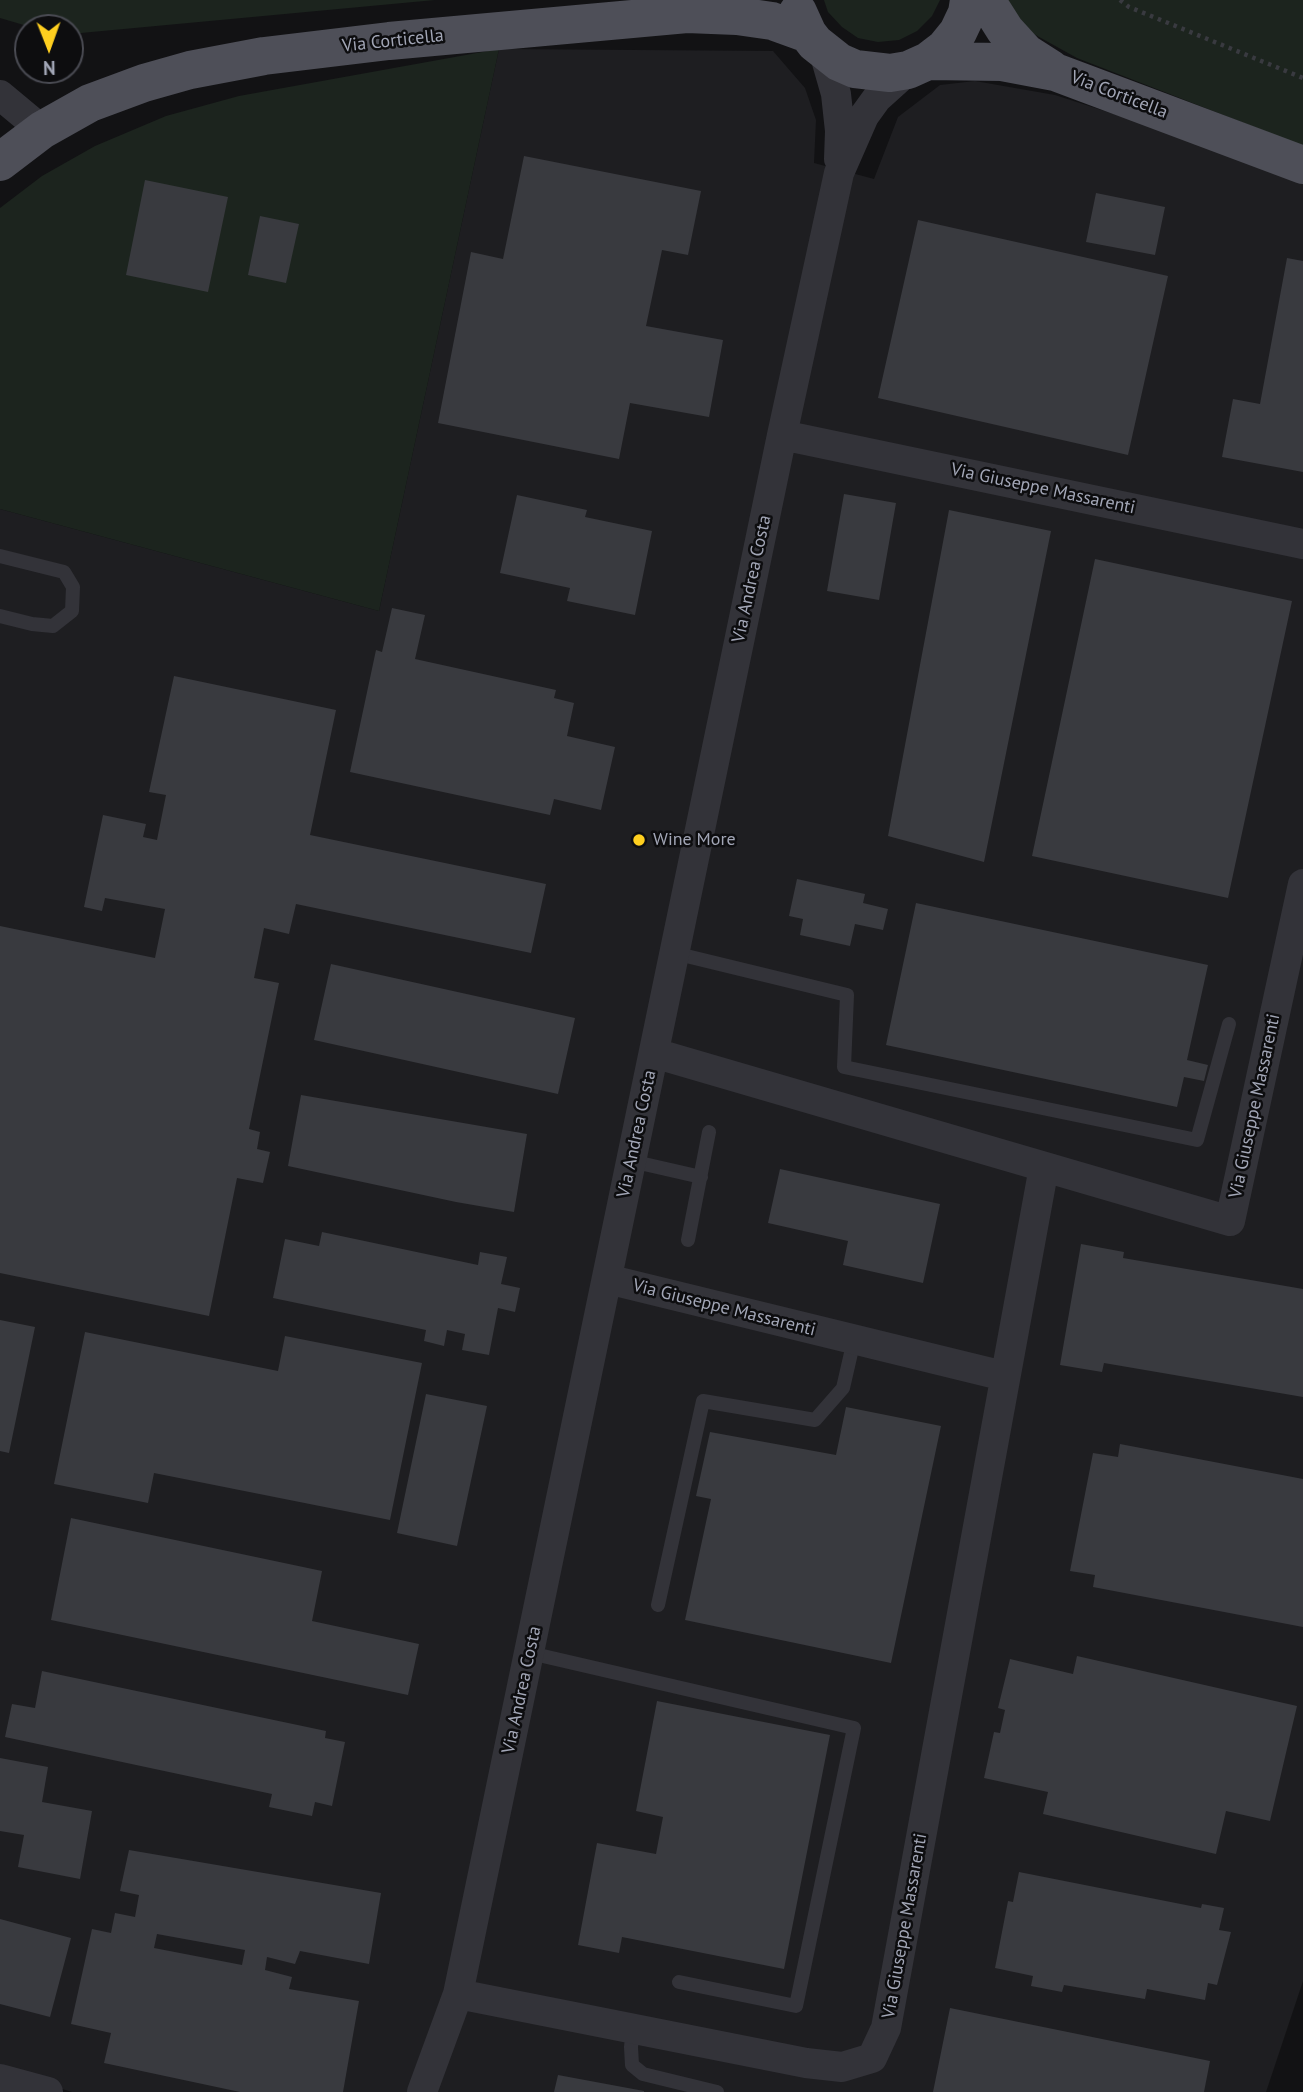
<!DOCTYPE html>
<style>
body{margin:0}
#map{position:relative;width:1303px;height:2092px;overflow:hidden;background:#121214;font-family:"PT Sans",sans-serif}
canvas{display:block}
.north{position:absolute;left:14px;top:14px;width:70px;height:70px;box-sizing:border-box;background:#0d0d0f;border:2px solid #494a52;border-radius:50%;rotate:179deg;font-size:19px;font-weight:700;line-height:28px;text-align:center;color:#a2a6b6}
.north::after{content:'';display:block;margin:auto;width:24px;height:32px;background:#ffcf1f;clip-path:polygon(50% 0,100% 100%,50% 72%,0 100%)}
</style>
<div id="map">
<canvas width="1303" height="2092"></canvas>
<div class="north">N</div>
</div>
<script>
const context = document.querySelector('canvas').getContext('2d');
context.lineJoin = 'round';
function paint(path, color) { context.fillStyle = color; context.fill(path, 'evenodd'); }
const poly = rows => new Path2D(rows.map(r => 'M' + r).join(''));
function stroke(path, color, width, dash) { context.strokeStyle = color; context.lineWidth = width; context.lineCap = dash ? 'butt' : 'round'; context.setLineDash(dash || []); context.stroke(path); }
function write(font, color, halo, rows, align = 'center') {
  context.font = font + ' "PT Sans",sans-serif'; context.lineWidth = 5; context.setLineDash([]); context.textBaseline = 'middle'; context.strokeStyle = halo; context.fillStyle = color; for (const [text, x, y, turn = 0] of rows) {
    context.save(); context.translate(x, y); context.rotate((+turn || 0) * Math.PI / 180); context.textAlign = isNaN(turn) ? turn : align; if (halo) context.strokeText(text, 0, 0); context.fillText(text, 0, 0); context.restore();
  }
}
paint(poly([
 [499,49,773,51,805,88,816,120,814,163,874,179,898,117,940,85,975,81,1055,95,1170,132,1303,182,1303,1981,1266,2092,72,2092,0,2070,0,509,379,611]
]), '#1e1e21');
paint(poly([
 [0,0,435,0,70,34,70,28,34,28,0,18],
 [824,0,940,0,932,16,917,31,899,40,878,42,858,38,842,27,828,12],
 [1008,0,1303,0,1303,146,1077,58,1032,33,1012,10],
 [499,49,379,611,0,509,0,208,42,176,95,146,166,116,239,96]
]), '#1c241e');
paint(poly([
 [524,156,701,191,688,255,662,250,646,326,723,340,709,417,630,403,619,459,438,423,471,252,503,259],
 [145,180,228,197,208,292,126,275],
 [1096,193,1165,207,1155,255,1086,242],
 [260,216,299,224,286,283,248,275],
 [918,220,1168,276,1128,455,878,398],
 [1287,258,1303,261,1303,472,1222,457,1233,399,1260,404],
 [844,494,896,503,879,600,827,591],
 [517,495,587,510,585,517,652,531,635,615,567,601,570,588,500,573],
 [949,510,1051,531,984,862,888,836],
 [1095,559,1292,601,1228,898,1032,856],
 [392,608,425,615,415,659,556,690,554,698,574,703,567,736,615,747,601,810,554,799,550,815,350,772,376,650,382,652],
 [174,676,336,710,310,835,546,884,531,953,296,904,289,934,264,928,254,978,279,983,249,1129,260,1132,257,1149,270,1152,263,1183,237,1178,209,1316,0,1273,0,926,155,958,165,909,105,898,102,911,84,907,103,815,146,824,143,837,157,840,166,795,149,792],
 [797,879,865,894,863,903,888,909,883,930,855,924,850,946,800,935,803,919,789,916],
 [916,903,1208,965,1187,1060,1208,1065,1204,1081,1184,1077,1177,1107,886,1045],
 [331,964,575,1018,558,1094,314,1040],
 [301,1095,527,1134,514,1212,456,1202,288,1166],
 [780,1169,940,1204,923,1283,843,1265,848,1241,768,1223],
 [322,1232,478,1265,480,1252,507,1257,501,1284,520,1288,515,1312,498,1308,489,1355,462,1350,465,1334,447,1330,444,1346,424,1341,426,1330,273,1298,285,1239,319,1246],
 [1081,1244,1124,1252,1123,1258,1303,1289,1303,1397,1104,1363,1102,1372,1060,1365],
 [0,1320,35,1327,9,1453,0,1451],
 [85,1332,278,1371,285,1336,422,1363,390,1520,154,1473,148,1503,54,1484],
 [426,1394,487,1406,457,1546,397,1533],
 [846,1407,941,1426,891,1663,685,1620,711,1499,696,1496,710,1432,836,1455],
 [1120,1444,1303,1479,1303,1627,1093,1587,1095,1575,1070,1571,1093,1453,1118,1457],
 [71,1518,322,1571,312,1621,419,1644,408,1695,51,1620],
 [1077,1656,1297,1706,1270,1821,1226,1811,1216,1854,1043,1814,1048,1792,984,1778,994,1732,1000,1733,1005,1710,998,1708,1010,1659,1073,1674],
 [42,1671,326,1731,325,1738,345,1742,332,1806,315,1802,312,1816,269,1807,272,1794,5,1737,12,1704,35,1708],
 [657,1701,830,1735,784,1969,622,1937,619,1953,578,1945,597,1843,656,1854,663,1817,636,1811],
 [0,1758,48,1767,42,1802,92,1811,80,1879,18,1867,24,1835,0,1831],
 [129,1850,381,1893,369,1964,300,1951,295,1964,267,1957,265,1970,292,1977,289,1989,359,2001,343,2092,240,2092,104,2063,111,2033,71,2024,92,1929,111,1933,115,1913,135,1917,139,1895,120,1891],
 [157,1934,245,1950,242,1965,154,1948],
 [1019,1872,1201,1908,1202,1904,1224,1908,1219,1930,1231,1932,1217,1985,1208,1983,1205,2000,1147,1989,1145,1999,1064,1985,1062,1992,1031,1986,1033,1976,995,1968,1008,1901,1013,1902],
 [0,1919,71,1938,50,2017,0,2004],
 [950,2008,1210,2061,1204,2092,933,2092],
 [558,2075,644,2091,644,2092,554,2092]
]), '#393a3f');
stroke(poly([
 [1120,0,1129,7,1303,78]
]), '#393a40', 4.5, [3.5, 5]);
stroke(poly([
 [0,556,64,572,73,587,72,611,53,626,32,624,0,616],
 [674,953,847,995,844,1067,1197,1140,1229,1024],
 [631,1161,701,1177],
 [688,1240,709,1132],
 [658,1605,703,1401,815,1420,843,1388,854,1340],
 [530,1653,854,1728,796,2006,679,1982],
 [633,2029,631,2047,632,2065,643,2074,717,2092]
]), '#333339', 14);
stroke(poly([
 [824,52,836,94,840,131,839,159],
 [0,95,42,130],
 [782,435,1303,544],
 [654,1053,1230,1221,1303,884],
 [607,1279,1004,1376],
 [458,1994,806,2063,842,2067,872,2058,886,2028,1044,1167],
 [0,2079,48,2092],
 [422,2092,458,1994,782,435,839,173,864,116,877,98,908,70]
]), '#333339', 30);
stroke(poly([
 [986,0,1005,30,1026,53,1051,69],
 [798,12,808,34,815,43,839,62,855,69,890,73,908,70,928,61,945,48,958,32,967,13,969,0],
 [928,61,1002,62,1055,72,1303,165],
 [0,162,42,130,90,103,144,83,190,70,264,56,389,41,687,14,737,16,772,21,808,34]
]), '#4e4f58', 38);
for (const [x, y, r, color] of [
 [639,840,7,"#ffcf1f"]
]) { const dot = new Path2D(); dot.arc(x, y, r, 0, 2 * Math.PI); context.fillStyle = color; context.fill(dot); stroke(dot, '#0d0d0f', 2.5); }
write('18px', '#a2a6b6', '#0d0d0f', [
 ["Via Corticella",393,41,-6],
 ["Via Corticella",1119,95,21],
 ["Via Giuseppe Massarenti",1043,489,12],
 ["Via Andrea Costa",752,579,-78],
 ["Via Giuseppe Massarenti",1255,1106,-78],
 ["Via Andrea Costa",637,1134,-78],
 ["Via Giuseppe Massarenti",724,1308,14],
 ["Via Andrea Costa",522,1690,-78],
 ["Via Giuseppe Massarenti",905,1926,-80]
]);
write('18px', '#a2a6b6', '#0d0d0f', [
 ["Wine More",653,840]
], 'left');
</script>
